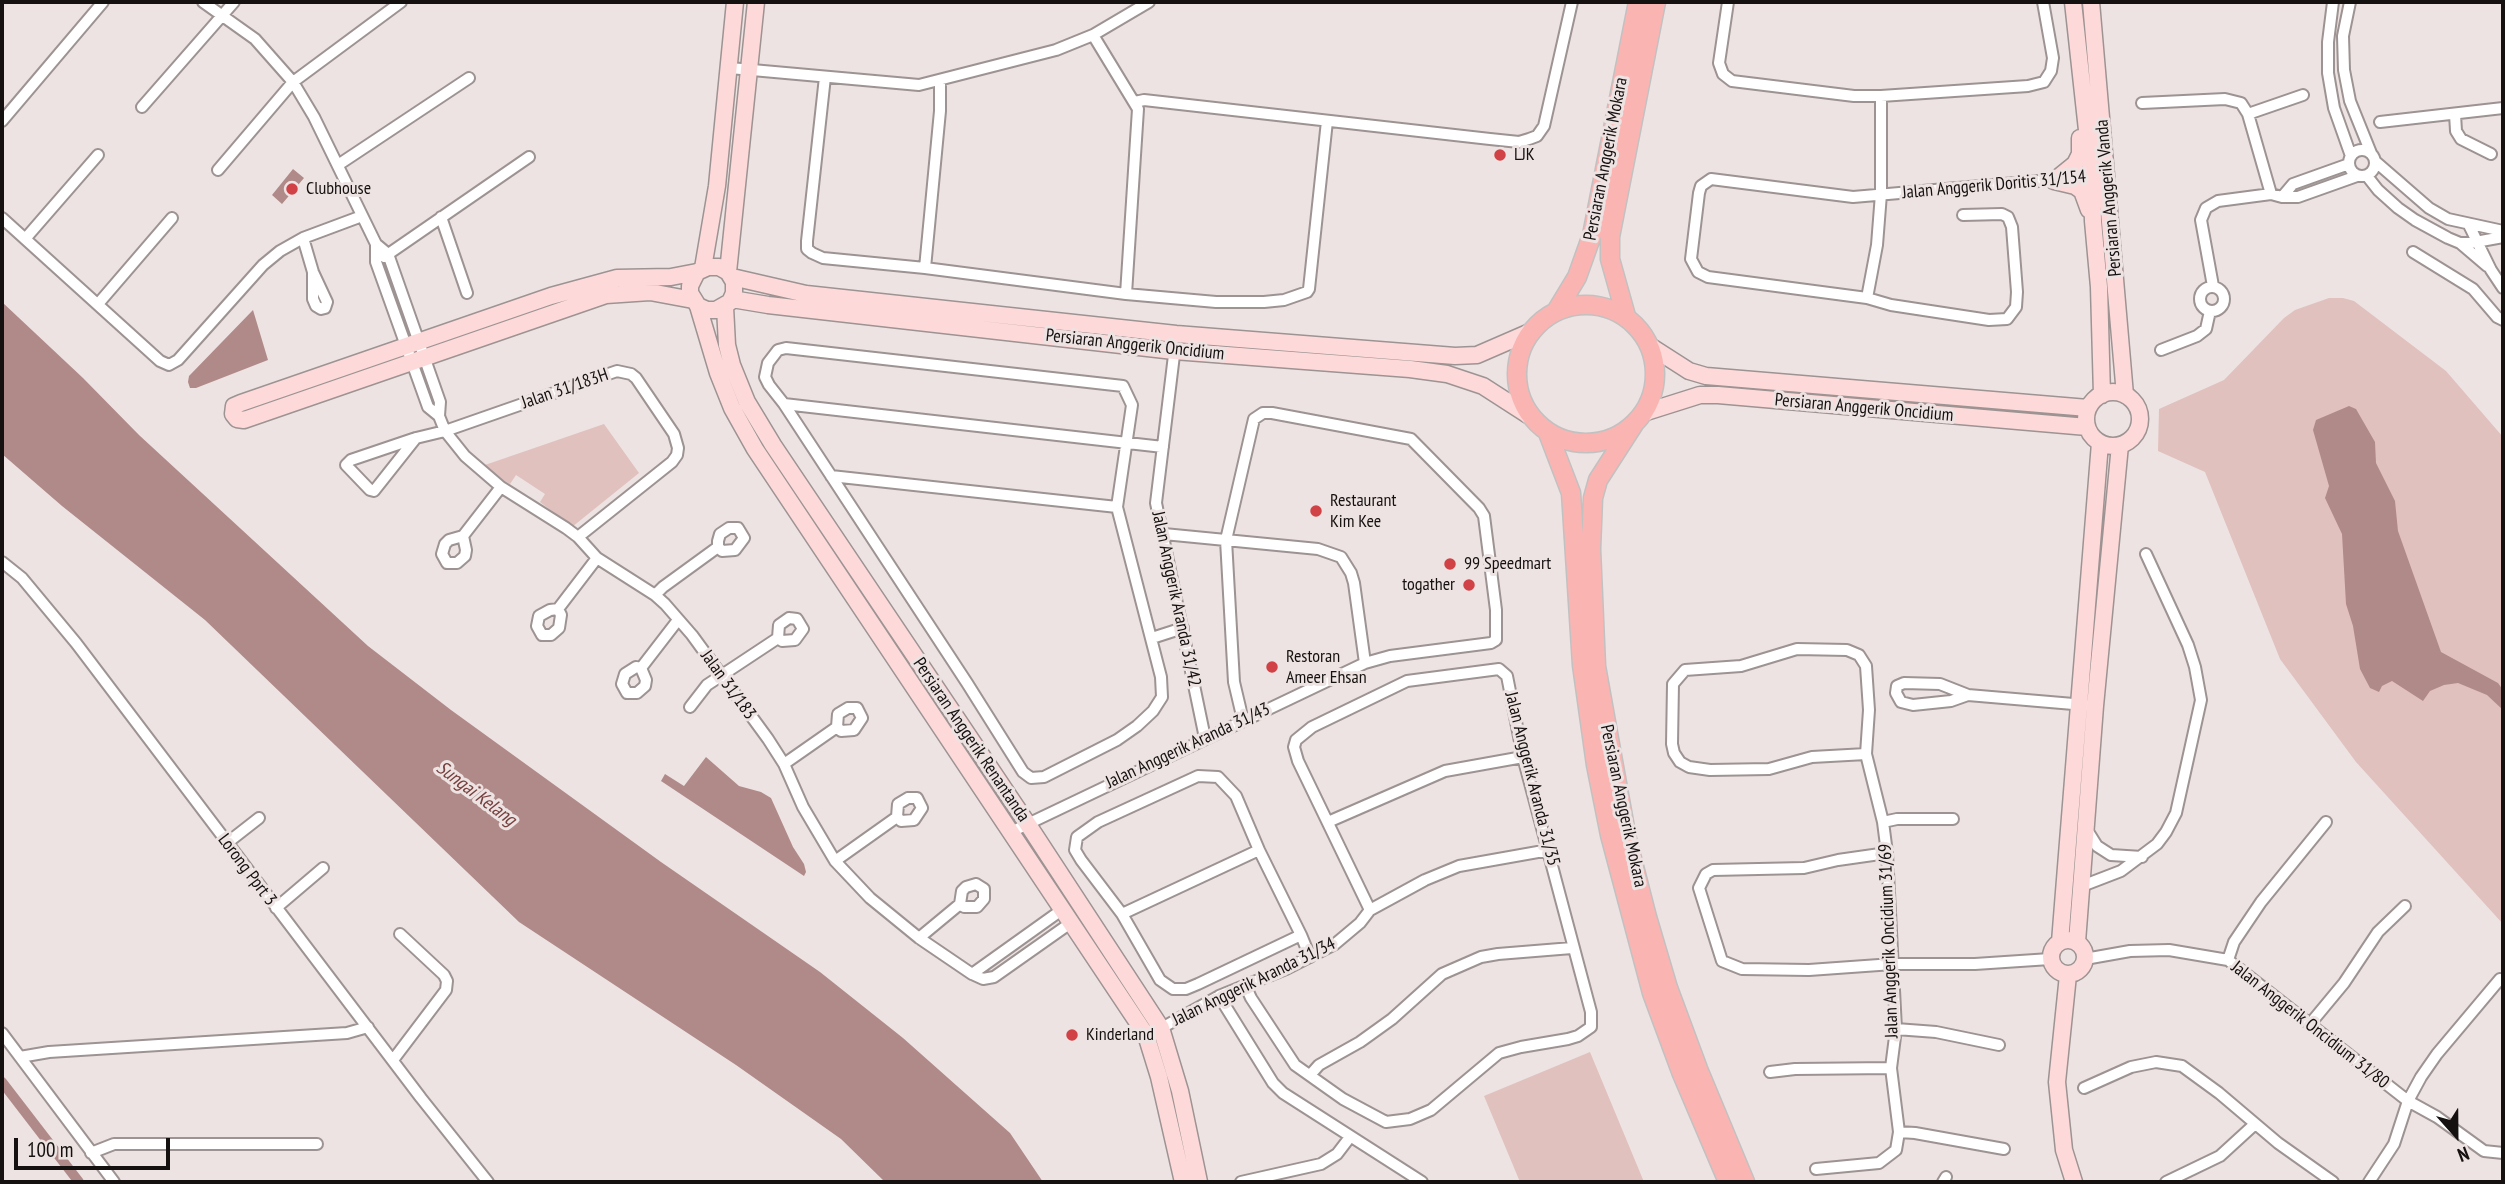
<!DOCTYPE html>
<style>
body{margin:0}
#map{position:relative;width:2505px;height:1184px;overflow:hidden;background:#ede3e2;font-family:"PT Sans Narrow",sans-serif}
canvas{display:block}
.frame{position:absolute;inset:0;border:4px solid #151111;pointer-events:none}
.north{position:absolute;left:2421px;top:1100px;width:70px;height:70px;-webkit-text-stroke:5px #ede3e2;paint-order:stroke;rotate:159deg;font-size:19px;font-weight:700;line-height:28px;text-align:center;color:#151111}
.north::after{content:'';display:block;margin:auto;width:24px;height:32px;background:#151111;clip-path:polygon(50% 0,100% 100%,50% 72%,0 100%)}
.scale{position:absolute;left:14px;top:1138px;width:156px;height:32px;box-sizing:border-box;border:4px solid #151111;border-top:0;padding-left:9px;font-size:21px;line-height:24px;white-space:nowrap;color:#151111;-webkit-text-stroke:5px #ede3e2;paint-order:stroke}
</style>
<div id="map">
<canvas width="2505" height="1184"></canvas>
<div class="frame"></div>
<div class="north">N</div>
<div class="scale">100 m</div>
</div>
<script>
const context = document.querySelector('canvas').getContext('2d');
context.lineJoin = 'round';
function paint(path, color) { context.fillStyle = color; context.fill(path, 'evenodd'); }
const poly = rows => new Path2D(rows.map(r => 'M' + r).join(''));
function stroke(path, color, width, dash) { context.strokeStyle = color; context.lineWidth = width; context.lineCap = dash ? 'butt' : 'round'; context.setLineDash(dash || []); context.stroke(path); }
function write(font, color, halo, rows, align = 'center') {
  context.font = font + ' "PT Sans Narrow",sans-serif'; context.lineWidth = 6; context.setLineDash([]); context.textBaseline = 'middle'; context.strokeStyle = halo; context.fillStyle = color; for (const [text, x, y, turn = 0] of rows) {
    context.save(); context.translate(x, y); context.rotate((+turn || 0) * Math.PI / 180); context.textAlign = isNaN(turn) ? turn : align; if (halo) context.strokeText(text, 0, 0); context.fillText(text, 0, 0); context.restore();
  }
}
paint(poly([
 [2329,298,2343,298,2354,301,2446,371,2503,437,2503,924,2356,762,2280,659,2205,472,2158,451,2159,409,2224,380,2284,318,2295,310],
 [604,424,639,473,572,527,540,502,545,494,516,475,510,484,494,475,485,465],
 [1590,1052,1644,1182,1520,1182,1484,1096]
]), '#e0c1be');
paint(poly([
 [293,169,304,178,282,204,272,195],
 [2,302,83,378,139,435,368,646,451,710,661,862,820,972,903,1038,1010,1133,1043,1182,885,1182,841,1139,736,1065,519,922,205,620,62,506,2,454],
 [253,310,268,360,196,388,190,388,188,382,189,376],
 [2349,406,2356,409,2375,442,2376,463,2395,501,2398,531,2441,652,2498,683,2503,690,2503,710,2487,695,2458,683,2444,685,2430,691,2423,701,2392,681,2382,686,2379,692,2370,688,2360,669,2353,626,2346,604,2342,534,2325,498,2329,486,2313,430,2316,420],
 [706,757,739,786,761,792,771,798,793,847,804,864,806,872,804,876,661,781,665,774,684,786]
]), '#b08a88');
stroke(poly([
 [2,1082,79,1182]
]), '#b08a88', 10);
const street = poly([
 [203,2,255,39,293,82,314,117,376,244,388,254,440,402,439,416],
 [1728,2,1719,63,1723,74,1732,81,1854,96,1881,96,2028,86,2044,82,2051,71,2053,58,2043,2],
 [2333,2,2328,42,2328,73,2334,108,2351,156],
 [2350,2,2343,36,2344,70,2350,101,2371,153],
 [1093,35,1138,109,1126,294],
 [730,68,919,85,1056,50,1093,35,1149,2],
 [825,77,807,241,807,249,812,253,823,258,925,268,1126,294,1216,302,1264,302,1284,300,1307,292,1309,289,1327,121],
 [1135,102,1144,100,1490,139,1519,142,1529,139,1537,136,1544,126,1572,2],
 [2142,103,2225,99,2241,103,2248,114,2271,194],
 [142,107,234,2],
 [2248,114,2303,95],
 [2455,114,2456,131,2461,139,2491,154],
 [2,121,103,2],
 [2380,122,2503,108],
 '2349 163a13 13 0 1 1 26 0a13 13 0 1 1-26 0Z',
 [2376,162,2429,208,2448,219,2503,231],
 [338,165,469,78],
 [218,170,293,82,401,2],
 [2367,176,2378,190,2398,208,2415,220,2448,238,2460,243,2470,243,2503,237],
 [2282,197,2293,184,2349,164],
 [1963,215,2002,214,2008,217,2012,227,2017,292,2016,307,2007,319,1989,320,1891,305,1867,298,1708,277,1698,272,1691,259,1699,193,1701,186,1711,179,1853,197,2097,176],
 [441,217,467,293],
 [2,218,160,361,169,365,178,360,263,265,280,251,303,238,362,216],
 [2469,225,2491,270,2503,288],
 [303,238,313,272,327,302,325,308,321,309,316,306,313,299,313,272],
 [25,239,98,155],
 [2460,243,2487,266],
 [376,244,376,262,428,407,439,416,445,431,465,456,501,487,566,528,578,537,597,558,655,595,665,604,692,635,768,739,784,764,803,807,835,861,870,898,919,938,972,974],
 [2413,252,2473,289,2497,317,2503,320],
 [384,257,529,157],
 [925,268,940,111,940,80],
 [2213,286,2201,220,2206,208,2218,201,2271,194,2282,197,2298,197,2357,176],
 '2200 299a12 12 0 1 1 24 0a12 12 0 1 1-24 0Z',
 [1867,298,1877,245,1881,194,1881,96],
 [98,304,172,218],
 [1175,347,1156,503,1205,738],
 [786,348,1123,386,1132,405,1117,507,1161,677,1162,697,1153,711,1137,726,1117,740,1044,777,1031,778,1023,772,967,683,784,404,769,385,765,377,768,363,778,350,786,348],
 [2161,350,2197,336,2206,329,2210,311],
 [784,404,1163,447],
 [416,438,374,491,370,490,346,465,351,460,416,438,445,431,617,371,631,374,636,378,674,434,678,448,677,455,672,462,578,537],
 [831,476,1117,507],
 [729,528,738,528,744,538,735,550,722,551,718,547,718,541,720,534,729,528],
 [1164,534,1318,549,1341,557,1351,573,1354,583,1365,663],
 [463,536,466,550,465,556,457,563,447,563,442,554,445,544,449,540,463,536,501,487],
 [2,562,22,578,76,643,421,1098,488,1182],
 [655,595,663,587,718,547],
 [558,609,561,615,559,628,551,635,542,635,537,626,539,616,550,610,558,609,597,558],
 [789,618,797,619,803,629,795,640,782,641,778,638,779,625,789,618],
 [1152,638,1183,628],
 [641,668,646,680,645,686,637,693,627,693,622,684,625,674,636,667,641,668,678,620],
 [1968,695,1951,701,1913,705,1901,702,1896,693,1897,686,1904,683,1940,684,1968,695,2085,705],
 [690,707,707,685,778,638],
 [848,708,857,708,862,718,854,730,841,731,837,727,838,714,848,708],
 [784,764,837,727],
 [908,798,917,798,922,808,914,820,901,821,897,817,898,804,908,798],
 [1328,822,1445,771,1523,757],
 [1883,822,1897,819,1953,819],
 [2087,830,2097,846,2111,855,2142,857],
 [1011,832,1365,663,1390,656,1491,643,1496,640,1496,610,1484,516,1479,508,1411,439,1272,413,1263,413,1254,419,1226,540,1234,682,1243,720],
 [227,843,259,818],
 [1887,853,1838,860,1804,868,1713,870,1706,874,1699,888,1722,961,1742,969,1809,970,1893,964,1975,964,2050,959],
 [835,861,897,817],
 [976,884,984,889,984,899,977,907,964,907,960,904,962,891,966,887,976,884],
 [2082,886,2121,871,2157,844,2166,832,2176,813,2201,700,2195,667,2188,645,2146,554],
 [276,908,323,868],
 [1063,909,972,974,983,979,994,977,1072,922],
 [1122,914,1259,850],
 [1301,935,1198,984,1186,989,1173,989,1160,980,1122,914,1081,860,1075,850,1077,837,1098,822,1198,776,1218,777,1236,796,1259,850,1301,935,1310,957],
 [919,938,960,904],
 [2085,959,2130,951,2169,950,2228,960,2408,1101,2437,1117,2484,1151,2503,1153],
 [2228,960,2234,942,2261,902,2326,822],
 [1245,985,1251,998,1295,1065,1343,1099,1386,1122,1410,1119,1431,1110,1499,1053,1521,1047,1568,1039,1578,1036,1591,1027,1591,1012,1523,757,1507,676,1499,669,1407,681,1312,727,1296,740,1294,747,1298,761,1370,910],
 [1219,996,1273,1083,1283,1093,1422,1182],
 [2310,1024,2344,983,2378,932,2405,906],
 [1896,1029,1936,1032,1999,1045],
 [1158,1030,1219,996,1286,969,1335,944,1360,923,1370,910,1425,880,1459,866,1549,850],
 [2,1033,114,1182],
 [20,1057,49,1052,347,1033,368,1027],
 [393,1060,446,990,447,981,444,975,400,934],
 [1770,1072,1795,1069,1891,1068],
 [1311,1074,1319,1065,1360,1042,1392,1019,1442,974,1481,957,1498,954,1572,948],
 [2084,1088,2131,1067,2156,1062,2182,1066,2219,1093,2278,1143,2333,1182],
 [1899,1132,1915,1133,2004,1149],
 [91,1153,114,1144,317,1144],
 [1816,1169,1879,1163,1896,1150,1899,1132,1891,1068,1896,1029,1887,853,1883,822,1866,754,1869,710,1866,666,1859,655,1847,650,1797,649,1741,666,1685,670,1673,684,1672,744,1674,753,1680,762,1689,767,1710,770,1769,769,1812,757,1866,754],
 [1241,1182,1321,1164,1337,1154,1350,1137],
 [1943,1182,1946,1177],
 [2166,1182,2220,1156,2255,1124],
 [2369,1182,2394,1144,2408,1101,2421,1077,2437,1054,2500,979]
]);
const secondary = poly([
 [2073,2,2092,176,2093,221,2099,287,2102,395],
 [2091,2,2125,395],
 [2054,181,2075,164,2080,154,2080,138],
 [2054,181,2075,186,2082,191,2089,210],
 [703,268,717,186,735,2],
 [728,272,756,2],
 [732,277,806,294,1176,334,1455,356,1477,355,1530,332],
 [732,299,768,305,1174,351,1410,369,1447,374,1483,386,1528,415],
 [693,300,650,292,606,295,244,420,237,419,233,414,234,406,241,403,551,296,617,278,671,277,697,272,708,267,719,267,728,272,734,282,734,293,730,302,716,310,707,310,698,306,690,293,690,286,697,272],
 [698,306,718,373,732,408,755,449,1146,1035,1159,1077,1183,1182],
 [725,307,727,345,732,365,747,402,773,445,1027,823,1161,1028,1180,1091,1199,1182],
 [1650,346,1689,371,1706,376,2088,408],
 '2086 419a27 27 0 1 1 54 0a27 27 0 1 1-54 0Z',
 [1643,413,1700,395,1718,395,2087,427],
 '2051 957a17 17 0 1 1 34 0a17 17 0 1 1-34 0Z',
 [2060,942,2100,443],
 [2077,942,2095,706,2120,445],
 [2068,975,2057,1082,2064,1150,2074,1182]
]);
const primary = poly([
 '1517 374a69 69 0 1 1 138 0a69 69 0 1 1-138 0Z',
 [1557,310,1577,277,1592,235,1638,2],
 [1626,316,1610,259,1610,237,1656,2],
 [1634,424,1598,480,1593,498,1591,549,1596,666,1627,839,1647,917,1668,988,1698,1069,1745,1182],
 [1548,433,1571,493,1582,665,1596,765,1610,835,1652,993,1682,1074,1728,1182]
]);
stroke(street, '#9d9393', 14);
stroke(secondary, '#9d9393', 19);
stroke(primary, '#c2c1c1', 21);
stroke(street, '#fff', 10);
stroke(secondary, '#fddad9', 16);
stroke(primary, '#fab5b3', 18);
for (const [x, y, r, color] of [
 [1500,155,7,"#d14246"],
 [292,189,7,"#d14246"],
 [1316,511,7,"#d14246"],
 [1450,564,7,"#d14246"],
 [1469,585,7,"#d14246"],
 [1272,667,7,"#d14246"],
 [1072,1035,7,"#d14246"]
]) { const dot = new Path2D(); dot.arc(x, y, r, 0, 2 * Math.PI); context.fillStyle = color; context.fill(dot); stroke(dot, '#ede3e2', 2.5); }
write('18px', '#151111', '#ede3e2', [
 ["LJK",1514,155],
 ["Clubhouse",306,189],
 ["Restaurant",1330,501],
 ["Kim Kee",1330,522],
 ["99 Speedmart",1464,564],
 ["togather",1455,585,"right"],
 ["Restoran",1286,657],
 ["Ameer Ehsan",1286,678],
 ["Kinderland",1086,1035]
], 'left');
write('18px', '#151111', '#ede3e2', [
 ["Persiaran Anggerik Mokara",1606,159,-79],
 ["Jalan Anggerik Doritis 31/154",1994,185,-5],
 ["Persiaran Anggerik Vanda",2109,198,-95],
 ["Persiaran Anggerik Oncidium",1135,345,6],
 ["Jalan 31/183H",565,389,-19],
 ["Persiaran Anggerik Oncidium",1864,408,5],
 ["Jalan Anggerik Aranda 31/42",1176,599,78],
 ["Jalan 31/183",728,685,54],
 ["Persiaran Anggerik Renantanda",971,740,56],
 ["Jalan Anggerik Aranda 31/43",1188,746,-25],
 ["Jalan Anggerik Aranda 31/35",1532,779,76],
 ["Persiaran Anggerik Mokara",1623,806,78],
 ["Lorong Pprt 3",247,870,53],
 ["Jalan Anggerik Oncidium 31/69",1889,941,-92],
 ["Jalan Anggerik Aranda 31/34",1254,982,-26],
 ["Jalan Anggerik Oncidium 31/80",2310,1025,38]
]);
write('italic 19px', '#76403e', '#ede3e2', [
 ["Sungai Kelang",476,794,37]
]);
</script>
